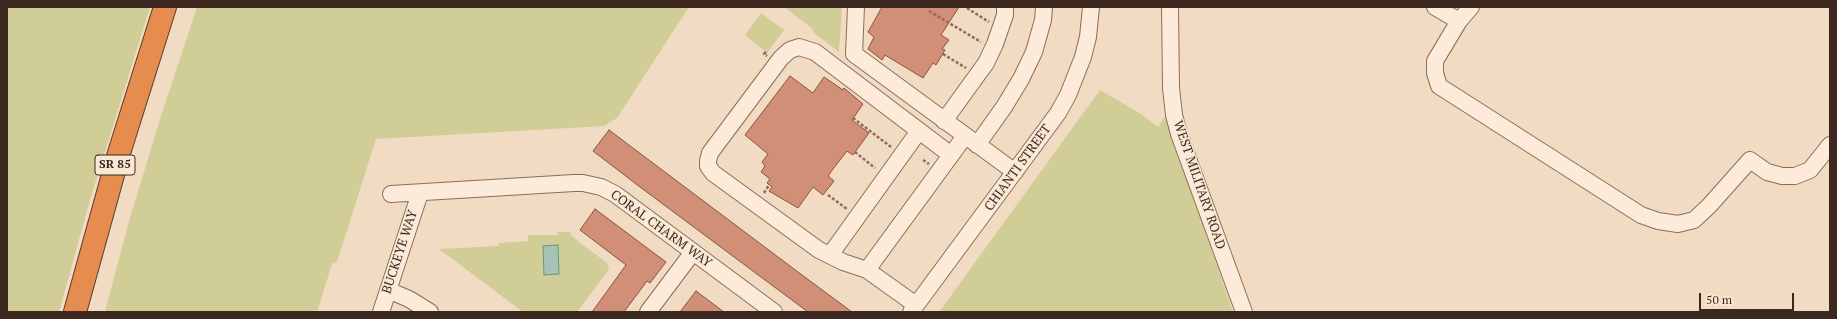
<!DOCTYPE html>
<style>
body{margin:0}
#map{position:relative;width:1837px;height:319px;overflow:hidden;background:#f1dcc3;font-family:"PT Serif",serif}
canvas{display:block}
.frame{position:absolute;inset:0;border:8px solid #3c281e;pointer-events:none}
.scale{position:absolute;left:1699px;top:293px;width:95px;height:18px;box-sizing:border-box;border:2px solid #3c281e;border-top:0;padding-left:5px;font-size:12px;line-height:14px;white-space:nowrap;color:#3c281e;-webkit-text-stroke:3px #f8e8d4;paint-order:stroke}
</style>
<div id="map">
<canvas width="1837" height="319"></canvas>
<div class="frame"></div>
<div class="scale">50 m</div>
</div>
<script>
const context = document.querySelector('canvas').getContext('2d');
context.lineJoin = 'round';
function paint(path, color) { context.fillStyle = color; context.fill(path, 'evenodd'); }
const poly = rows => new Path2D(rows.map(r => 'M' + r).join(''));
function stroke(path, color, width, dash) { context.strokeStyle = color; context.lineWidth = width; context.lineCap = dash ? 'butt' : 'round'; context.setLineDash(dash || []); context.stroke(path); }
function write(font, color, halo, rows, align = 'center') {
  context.font = font + ' "PT Serif",serif'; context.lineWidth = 3; context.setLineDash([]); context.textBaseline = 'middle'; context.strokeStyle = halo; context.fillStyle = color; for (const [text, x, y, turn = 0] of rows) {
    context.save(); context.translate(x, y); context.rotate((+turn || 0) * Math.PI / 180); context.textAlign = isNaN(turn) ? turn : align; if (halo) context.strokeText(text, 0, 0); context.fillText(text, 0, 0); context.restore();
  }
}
paint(poly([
 [7,7,150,7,90,200,59,312,7,312],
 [197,7,689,7,617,118,604,126,376,139,337,262,332,264,317,312,105,312,129,221,161,116],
 [784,7,842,7,839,52,814,33,813,29],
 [761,13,784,30,767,53,745,35],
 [1100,90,1141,114,1158,127,1166,115,1233,312,939,312],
 [558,232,570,232,571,235,584,246,606,262,609,267,608,271,577,312,523,312,439,249,499,246,499,243,528,241,528,235,558,235]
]), '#d0ce96');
const water = poly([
 [558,245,559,274,544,275,543,246,558,245]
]);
paint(water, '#a6c4b6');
stroke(water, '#6b9383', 1);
const building = poly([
 [882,7,959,7,941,35,949,40,942,49,945,50,936,65,933,63,923,78,885,55,882,60,868,49,874,37,868,32,882,7],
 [790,76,813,93,824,77,843,90,844,88,863,104,852,120,869,133,853,155,847,151,833,169,828,176,834,181,823,195,813,187,798,208,769,191,772,187,767,183,770,179,761,172,765,166,762,162,768,154,745,135,790,76],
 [609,130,794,269,852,312,808,312,640,187,593,151,609,130],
 [595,209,666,262,650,283,647,281,624,312,592,312,626,265,580,230,595,209],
 [696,291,724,312,680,312,696,291]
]);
paint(building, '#d28f77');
stroke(building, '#8e503d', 1);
const minor = poly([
 [856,7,854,54,1015,172],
 [1170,7,1171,88,1174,115,1179,134,1244,312],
 [1435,7,1459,21,1435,61,1435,73,1439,86,1641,215,1658,221,1678,224,1694,220,1709,206,1750,160,1767,172,1782,176,1795,176,1810,170,1830,145],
 [1459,21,1471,7],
 [944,121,986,63,995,44,1005,15,1005,7],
 [977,145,1004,107,1021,79,1034,52,1043,20,1044,7],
 [951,155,815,52,799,47,790,50,781,58,710,153,708,161,708,166,713,173,819,250,843,262,867,270,965,136],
 [391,194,574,183,583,183,601,187,615,194,774,312],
 [830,255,919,131],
 [867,270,916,305],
 [388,290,409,299,430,312],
 [381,312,420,193],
 [648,312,693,252],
 [911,312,1058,113,1068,95,1083,57,1088,37,1091,7]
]);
const highway = poly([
 [75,312,119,153,165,7]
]);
stroke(minor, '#8d6c58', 18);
stroke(highway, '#5b3b2d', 24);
stroke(poly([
 [967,8,989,22],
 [929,11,981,42],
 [766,52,764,54,767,56],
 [943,54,966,68],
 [853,118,891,147],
 [855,152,875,168],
 [923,160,929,164],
 [764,193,769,185],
 [828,195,847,209]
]), '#8d6c58', 2.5, [3, 2]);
stroke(minor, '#fbebd8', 16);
stroke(highway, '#e68c4f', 22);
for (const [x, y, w] of [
 [115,165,40]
]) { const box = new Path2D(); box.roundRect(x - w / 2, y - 10, w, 20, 3); context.fillStyle = '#f8e8d4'; context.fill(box); stroke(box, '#3c281e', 1); }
write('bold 12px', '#3c281e', null, [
 ["SR 85",115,165]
]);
write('13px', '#3c281e', '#f8e8d4', [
 ["CHIANTI STREET",1018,168,-54],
 ["WEST MILITARY ROAD",1199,185,71],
 ["CORAL CHARM WAY",661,229,36],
 ["BUCKEYE WAY",400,252,-72]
]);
</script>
